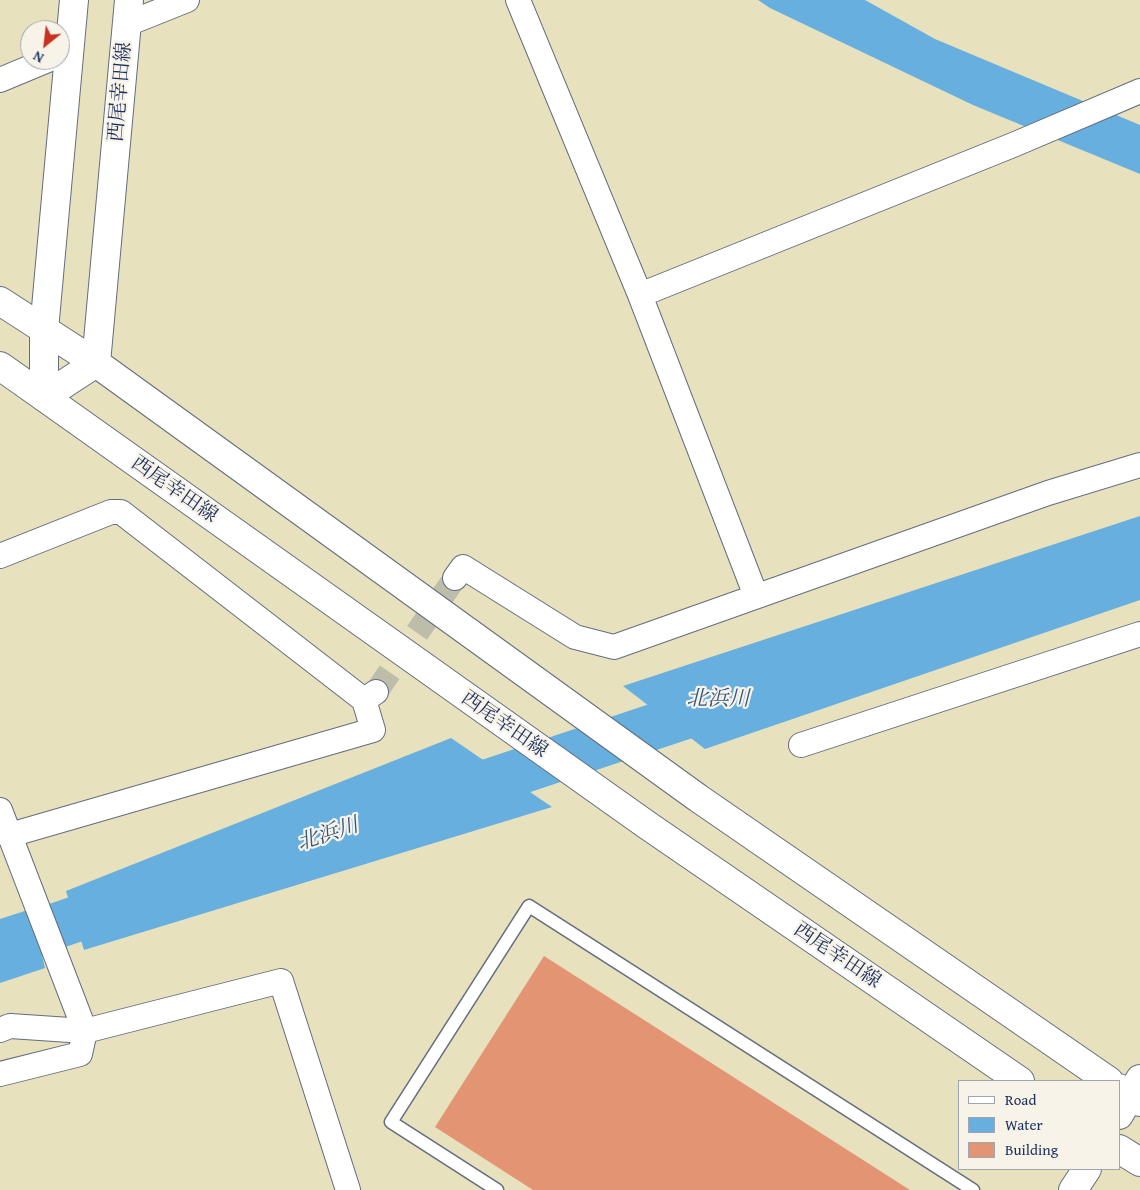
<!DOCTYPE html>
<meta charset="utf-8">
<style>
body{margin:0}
#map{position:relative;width:1140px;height:1190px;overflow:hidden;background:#e7e1bd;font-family:"Gentium Book Plus",serif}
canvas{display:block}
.legend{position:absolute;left:958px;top:1080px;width:162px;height:90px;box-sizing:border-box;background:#f7f3e8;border:1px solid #9fa5b1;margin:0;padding:6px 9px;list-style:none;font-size:15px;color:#1b2f5e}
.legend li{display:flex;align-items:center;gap:10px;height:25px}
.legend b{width:25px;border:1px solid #9fa5b1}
.north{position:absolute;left:20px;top:20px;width:50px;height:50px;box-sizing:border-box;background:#f7f3e8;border:1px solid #9fa5b1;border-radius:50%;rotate:209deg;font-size:14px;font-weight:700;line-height:20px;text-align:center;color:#1b2f5e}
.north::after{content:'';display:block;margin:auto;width:18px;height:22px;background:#c8321e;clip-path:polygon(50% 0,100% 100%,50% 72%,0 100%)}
</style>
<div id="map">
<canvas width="1140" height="1190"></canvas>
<ul class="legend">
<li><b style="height:6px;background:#fff"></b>Road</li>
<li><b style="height:14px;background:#67afde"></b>Water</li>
<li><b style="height:14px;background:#e39573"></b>Building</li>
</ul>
<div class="north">N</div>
</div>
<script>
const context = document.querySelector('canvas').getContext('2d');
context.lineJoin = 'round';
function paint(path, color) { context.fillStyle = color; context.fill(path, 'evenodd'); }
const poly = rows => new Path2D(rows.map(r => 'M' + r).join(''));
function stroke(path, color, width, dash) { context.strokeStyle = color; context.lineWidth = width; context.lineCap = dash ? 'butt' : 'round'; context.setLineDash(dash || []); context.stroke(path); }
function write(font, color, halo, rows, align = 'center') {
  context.font = font + ' "Gentium Book Plus","Noto Serif JP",serif'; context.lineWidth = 4.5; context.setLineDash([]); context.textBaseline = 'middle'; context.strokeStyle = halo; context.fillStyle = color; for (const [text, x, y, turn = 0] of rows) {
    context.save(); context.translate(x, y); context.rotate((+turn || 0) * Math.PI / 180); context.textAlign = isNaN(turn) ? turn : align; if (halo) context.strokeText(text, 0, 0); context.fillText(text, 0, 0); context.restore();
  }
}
paint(poly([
 [758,0,865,0,935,39,1140,125,1140,174,973,105,770,8],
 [1140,516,1140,600,705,749,623,686],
 [451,738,552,807,84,950,66,891],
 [31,909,45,968,0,983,0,919]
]), '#67afde');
stroke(poly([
 [446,796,728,702],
 [0,945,135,899]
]), '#67afde', 46);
paint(poly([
 [544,956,910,1190,533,1190,435,1127]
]), '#e39573');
stroke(poly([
 [376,692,455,578]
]), '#bebdaa', 24, [24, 12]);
const lane = poly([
 [497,1190,391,1122,529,906,973,1190]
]);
const street = poly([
 [518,0,640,295,756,596],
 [127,24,187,0],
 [0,80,48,60],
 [640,295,1013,145,1140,91],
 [0,556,111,512,121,512,364,700],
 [455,578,463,567,575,637,614,647,1048,493,1140,465],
 [801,745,1140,634],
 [0,810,85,1031,80,1054,0,1074],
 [10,835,373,730,364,700,376,692],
 [0,1030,10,1026,85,1031,281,981,348,1190]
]);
const secondary = poly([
 [0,301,96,363],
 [0,366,44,397],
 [1119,1115,1140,1079],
 [1073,1190,1087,1169]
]);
const primary = poly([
 [96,363,698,798,1109,1081],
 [96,363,129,0],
 [44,397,647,825,1020,1081],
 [44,397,44,330,74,0],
 [44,397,96,363],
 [1119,1088,1140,1102],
 [1119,1149,1140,1162]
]);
stroke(lane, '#626d7f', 15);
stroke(street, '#626d7f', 26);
stroke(secondary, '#626d7f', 30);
stroke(primary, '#626d7f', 30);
stroke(lane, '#fff', 12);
stroke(street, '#fff', 24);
stroke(secondary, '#fff', 28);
stroke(primary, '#fff', 28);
write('20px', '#1b2f5e', '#f7f3e8', [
 ["西尾幸田線",121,92,-85],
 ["西尾幸田線",174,490,35],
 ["西尾幸田線",504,725,35],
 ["西尾幸田線",837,956,34]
]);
write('italic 21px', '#325584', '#f7f3e8', [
 ["北浜川",718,700],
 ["北浜川",328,835,-18]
]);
</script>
